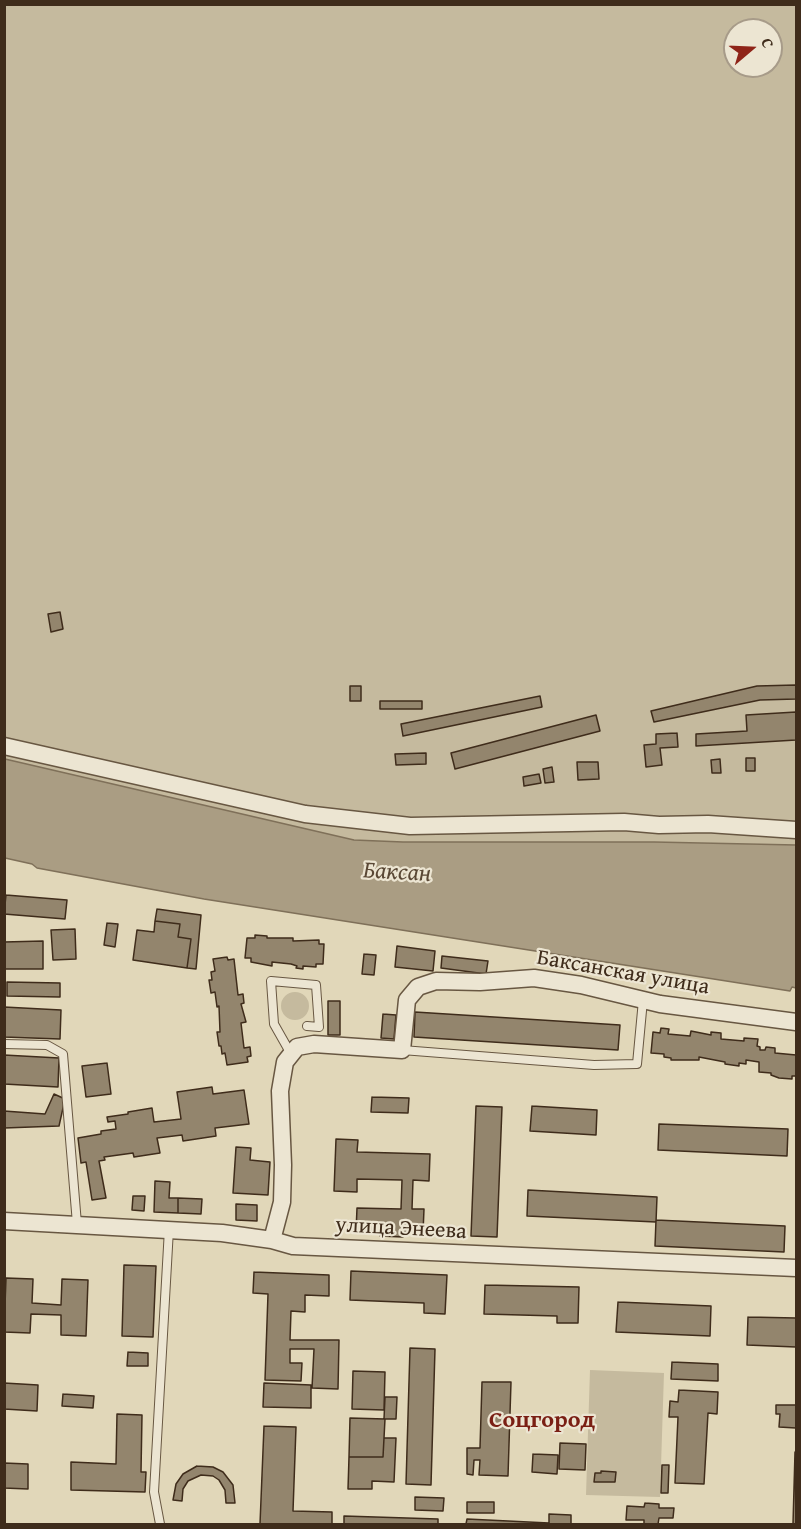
<!DOCTYPE html>
<meta charset="utf-8">
<style>
body{margin:0}
#map{position:relative;width:801px;height:1529px;overflow:hidden;background:#e1d7b9;font-family:"Gentium Book Plus",serif}
canvas{display:block}
.frame{position:absolute;inset:0;border:6px solid #3f2c1b;pointer-events:none}
.north{position:absolute;left:723px;top:18px;width:60px;height:60px;box-sizing:border-box;background:#ece5d2;border:2px solid #a79b89;border-radius:50%;rotate:71deg;font-size:16px;font-weight:700;line-height:24px;text-align:center;color:#3f2c1b}
.north::after{content:'';display:block;margin:auto;width:21px;height:27px;background:#8f2418;clip-path:polygon(50% 0,100% 100%,50% 72%,0 100%)}
</style>
<div id="map">
<canvas width="801" height="1529"></canvas>
<div class="frame"></div>
<div class="north">С</div>
</div>
<script>
const context = document.querySelector('canvas').getContext('2d');
context.lineJoin = 'round';
function paint(path, color) { context.fillStyle = color; context.fill(path, 'evenodd'); }
const poly = rows => new Path2D(rows.map(r => 'M' + r).join(''));
function stroke(path, color, width, dash) { context.strokeStyle = color; context.lineWidth = width; context.lineCap = dash ? 'butt' : 'round'; context.setLineDash(dash || []); context.stroke(path); }
function write(font, color, halo, rows, align = 'center') {
  context.font = font + ' "Gentium Book Plus",serif'; context.lineWidth = 4.5; context.setLineDash([]); context.textBaseline = 'middle'; context.strokeStyle = halo; context.fillStyle = color; for (const [text, x, y, turn = 0] of rows) {
    context.save(); context.translate(x, y); context.rotate((+turn || 0) * Math.PI / 180); context.textAlign = isNaN(turn) ? turn : align; if (halo) context.strokeText(text, 0, 0); context.fillText(text, 0, 0); context.restore();
  }
}
paint(poly([
 [5,5,796,5,796,845,654,842,403,842,354,840,5,759],
 [735,30,771,30,771,66,735,66],
 '281 1006a14 14 0 1 1 28 0a14 14 0 1 1-28 0Z',
 [590,1370,664,1373,660,1497,586,1495]
]), '#c5ba9e');
const water = poly([
 [5,759,354,840,403,842,654,842,796,845,796,988,792,987,790,991,204,899,37,868,32,864,5,858,5,759]
]);
paint(water, '#aa9d83');
stroke(water, '#7f7059', 1.5);
const building = poly([
 [60,612,63,629,51,632,48,614,60,612],
 [796,685,796,699,760,700,654,722,651,711,757,686,796,685],
 [350,686,361,686,361,701,350,701,350,686],
 [540,696,542,707,403,736,401,724,540,696],
 [380,701,422,701,422,709,380,709,380,701],
 [796,712,796,740,696,746,696,734,747,731,746,715,796,712],
 [596,715,600,731,455,769,451,753,596,715],
 [677,733,678,747,660,748,662,765,646,767,644,745,656,744,656,734,677,733],
 [426,753,426,764,396,765,395,754,426,753],
 [746,758,755,758,755,771,746,771,746,758],
 [720,759,721,773,712,773,711,760,720,759],
 [577,762,598,762,599,779,578,780,577,762],
 [552,767,554,782,545,783,543,769,552,767],
 [539,774,541,783,524,786,523,777,539,774],
 [6,895,67,900,65,919,4,914,6,895],
 [157,909,201,915,196,969,187,968,191,939,178,937,180,924,155,921,157,909],
 [155,921,180,924,178,937,191,939,187,968,133,960,137,930,154,932,155,921],
 [107,923,118,924,115,947,104,945,107,923],
 [75,929,76,959,53,960,51,930,75,929],
 [255,935,267,936,267,938,293,938,293,941,319,940,319,944,324,944,323,964,316,964,316,967,303,966,303,969,296,968,297,966,291,964,272,962,272,966,251,962,251,958,245,958,247,938,255,938,255,935],
 [43,941,43,969,4,969,4,942,43,941],
 [397,946,435,951,433,971,395,967,397,946],
 [364,954,376,955,374,975,362,974,364,954],
 [442,956,488,961,486,974,441,968,442,956],
 [227,957,228,960,234,959,238,995,243,994,244,1003,241,1004,246,1022,241,1023,244,1048,250,1047,251,1056,247,1057,248,1062,227,1065,225,1053,222,1054,221,1046,219,1046,217,1032,220,1032,219,1006,217,1007,215,992,211,993,209,980,212,980,211,972,215,971,213,959,227,957],
 [7,982,60,983,60,997,7,996,7,982],
 [328,1001,340,1001,340,1035,328,1035,328,1001],
 [4,1007,61,1010,60,1039,4,1037,4,1007],
 [415,1012,620,1025,618,1050,414,1037,415,1012],
 [383,1014,396,1015,394,1039,381,1038,383,1014],
 [661,1028,669,1029,668,1034,690,1036,691,1031,711,1035,711,1032,721,1033,721,1039,744,1041,744,1038,758,1039,757,1046,760,1047,760,1050,765,1050,766,1047,775,1048,775,1053,796,1055,796,1076,792,1076,792,1079,779,1078,771,1075,771,1073,759,1072,759,1062,746,1060,746,1064,739,1063,739,1066,725,1064,725,1062,699,1057,699,1060,671,1060,671,1058,664,1057,664,1054,651,1053,653,1032,660,1033,661,1028],
 [4,1055,59,1058,58,1087,4,1084,4,1055],
 [107,1063,111,1094,86,1097,82,1066,107,1063],
 [212,1087,213,1094,244,1090,249,1124,215,1128,216,1136,183,1141,182,1135,157,1138,160,1153,134,1157,133,1153,104,1157,105,1160,99,1161,106,1198,92,1200,86,1162,81,1163,78,1138,101,1134,101,1131,116,1129,115,1121,108,1122,107,1117,128,1114,128,1112,152,1108,154,1122,181,1119,177,1092,212,1087],
 [54,1094,65,1099,59,1126,4,1128,4,1111,45,1114,54,1094],
 [372,1097,409,1098,408,1113,371,1112,372,1097],
 [476,1106,502,1107,497,1237,471,1236,476,1106],
 [532,1106,597,1110,596,1135,530,1131,532,1106],
 [659,1124,788,1129,787,1156,658,1150,659,1124],
 [336,1139,358,1140,357,1152,430,1154,429,1181,413,1180,412,1209,424,1209,423,1233,403,1232,403,1237,380,1236,380,1232,356,1232,357,1208,401,1209,402,1180,357,1179,357,1192,334,1191,336,1139],
 [236,1147,251,1148,250,1160,270,1162,268,1195,233,1193,236,1147],
 [155,1181,170,1182,169,1198,178,1198,178,1213,154,1212,155,1181],
 [528,1190,657,1197,656,1222,527,1216,528,1190],
 [133,1196,145,1196,144,1211,132,1210,133,1196],
 [178,1198,202,1199,201,1214,178,1213,178,1198],
 [236,1204,257,1205,257,1221,236,1220,236,1204],
 [656,1220,785,1226,784,1252,655,1246,656,1220],
 [124,1265,156,1266,153,1337,122,1336,124,1265],
 [351,1271,447,1275,445,1314,424,1313,424,1303,350,1300,351,1271],
 [254,1272,329,1275,329,1296,305,1295,305,1312,291,1311,290,1340,339,1340,338,1389,312,1388,314,1349,290,1349,290,1363,302,1363,301,1381,265,1380,268,1294,253,1293,254,1272],
 [6,1278,33,1279,32,1303,61,1305,62,1279,88,1280,86,1336,61,1335,61,1315,31,1314,30,1333,4,1332,6,1278],
 [485,1285,579,1287,578,1323,557,1323,557,1316,484,1314,485,1285],
 [618,1302,711,1306,710,1336,616,1332,618,1302],
 [748,1317,796,1318,796,1347,747,1345,748,1317],
 [410,1348,435,1349,431,1485,406,1484,410,1348],
 [128,1352,148,1353,148,1366,127,1366,128,1352],
 [672,1362,718,1364,718,1381,671,1379,672,1362],
 [353,1371,385,1372,384,1410,352,1409,353,1371],
 [796,1377,796,1428,779,1427,780,1414,776,1414,776,1405,796,1405,796,1377],
 [482,1382,511,1382,508,1476,479,1475,480,1460,474,1460,473,1475,467,1474,467,1448,480,1448,482,1382],
 [4,1383,38,1385,37,1411,4,1409,4,1383],
 [264,1383,311,1385,311,1408,263,1407,264,1383],
 [679,1390,718,1392,717,1414,708,1413,704,1484,675,1483,678,1417,669,1417,670,1401,678,1402,679,1390],
 [63,1394,94,1396,93,1408,62,1406,63,1394],
 [385,1397,397,1397,396,1419,384,1419,385,1397],
 [117,1414,142,1415,141,1472,146,1472,145,1492,71,1490,71,1462,116,1464,117,1414],
 [350,1418,385,1419,383,1457,349,1457,350,1418],
 [264,1426,296,1427,293,1511,332,1512,332,1524,260,1524,264,1426],
 [384,1438,396,1438,394,1482,372,1481,372,1489,348,1489,349,1457,383,1457,384,1438],
 [560,1443,586,1444,585,1470,559,1469,560,1443],
 [795,1452,796,1524,793,1524,795,1452],
 [533,1454,558,1455,557,1474,532,1472,533,1454],
 [4,1463,28,1464,28,1489,4,1488,4,1463],
 [662,1465,669,1465,668,1493,661,1493,662,1465],
 [197,1466,213,1467,223,1472,233,1485,235,1503,226,1503,225,1490,219,1480,213,1476,201,1475,188,1481,183,1489,182,1501,173,1500,176,1484,183,1474,197,1466],
 [601,1471,616,1472,615,1482,594,1482,595,1473,601,1473,601,1471],
 [415,1497,444,1498,443,1511,415,1510,415,1497],
 [467,1502,494,1502,494,1513,467,1513,467,1502],
 [645,1503,659,1504,659,1508,674,1508,673,1518,659,1518,658,1524,644,1524,644,1520,626,1520,627,1506,644,1507,645,1503],
 [549,1514,571,1515,571,1524,466,1524,467,1519,549,1523,549,1514],
 [344,1516,438,1519,438,1524,344,1524,344,1516]
]);
paint(building, '#93856d');
stroke(building, '#3f2c1b', 1.5);
const service = poly([
 [4,1044,47,1045,63,1054,77,1224],
 [402,1050,594,1065,637,1064,643,1000],
 [291,1054,274,1024,271,981,316,985,319,1027,307,1026],
 [160,1524,154,1492,169,1229]
]);
const minor = poly([
 [4,746,305,814,410,826,624,822,659,825,708,824,796,830],
 [4,1221,222,1233,272,1240,293,1246,796,1268],
 [272,1240,282,1202,283,1165,280,1091,285,1062,297,1047,314,1044,402,1050,407,1000,418,987,436,981,480,982,534,978,581,985,660,1004,796,1022]
]);
stroke(service, '#685742', 10);
stroke(minor, '#685742', 19);
stroke(service, '#ece5d2', 8);
stroke(minor, '#ece5d2', 16);
write('22px', '#3f2c1b', '#ece5d2', [
 ["Баксанская улица",623,973,10],
 ["улица Энеева",401,1229,3]
]);
write('italic 24px', '#5a4835', '#ece5d2', [
 ["Баксан",397,873,3]
]);
write('bold 24px', '#7a1f14', '#ece5d2', [
 ["Соцгород",542,1421]
]);
</script>
